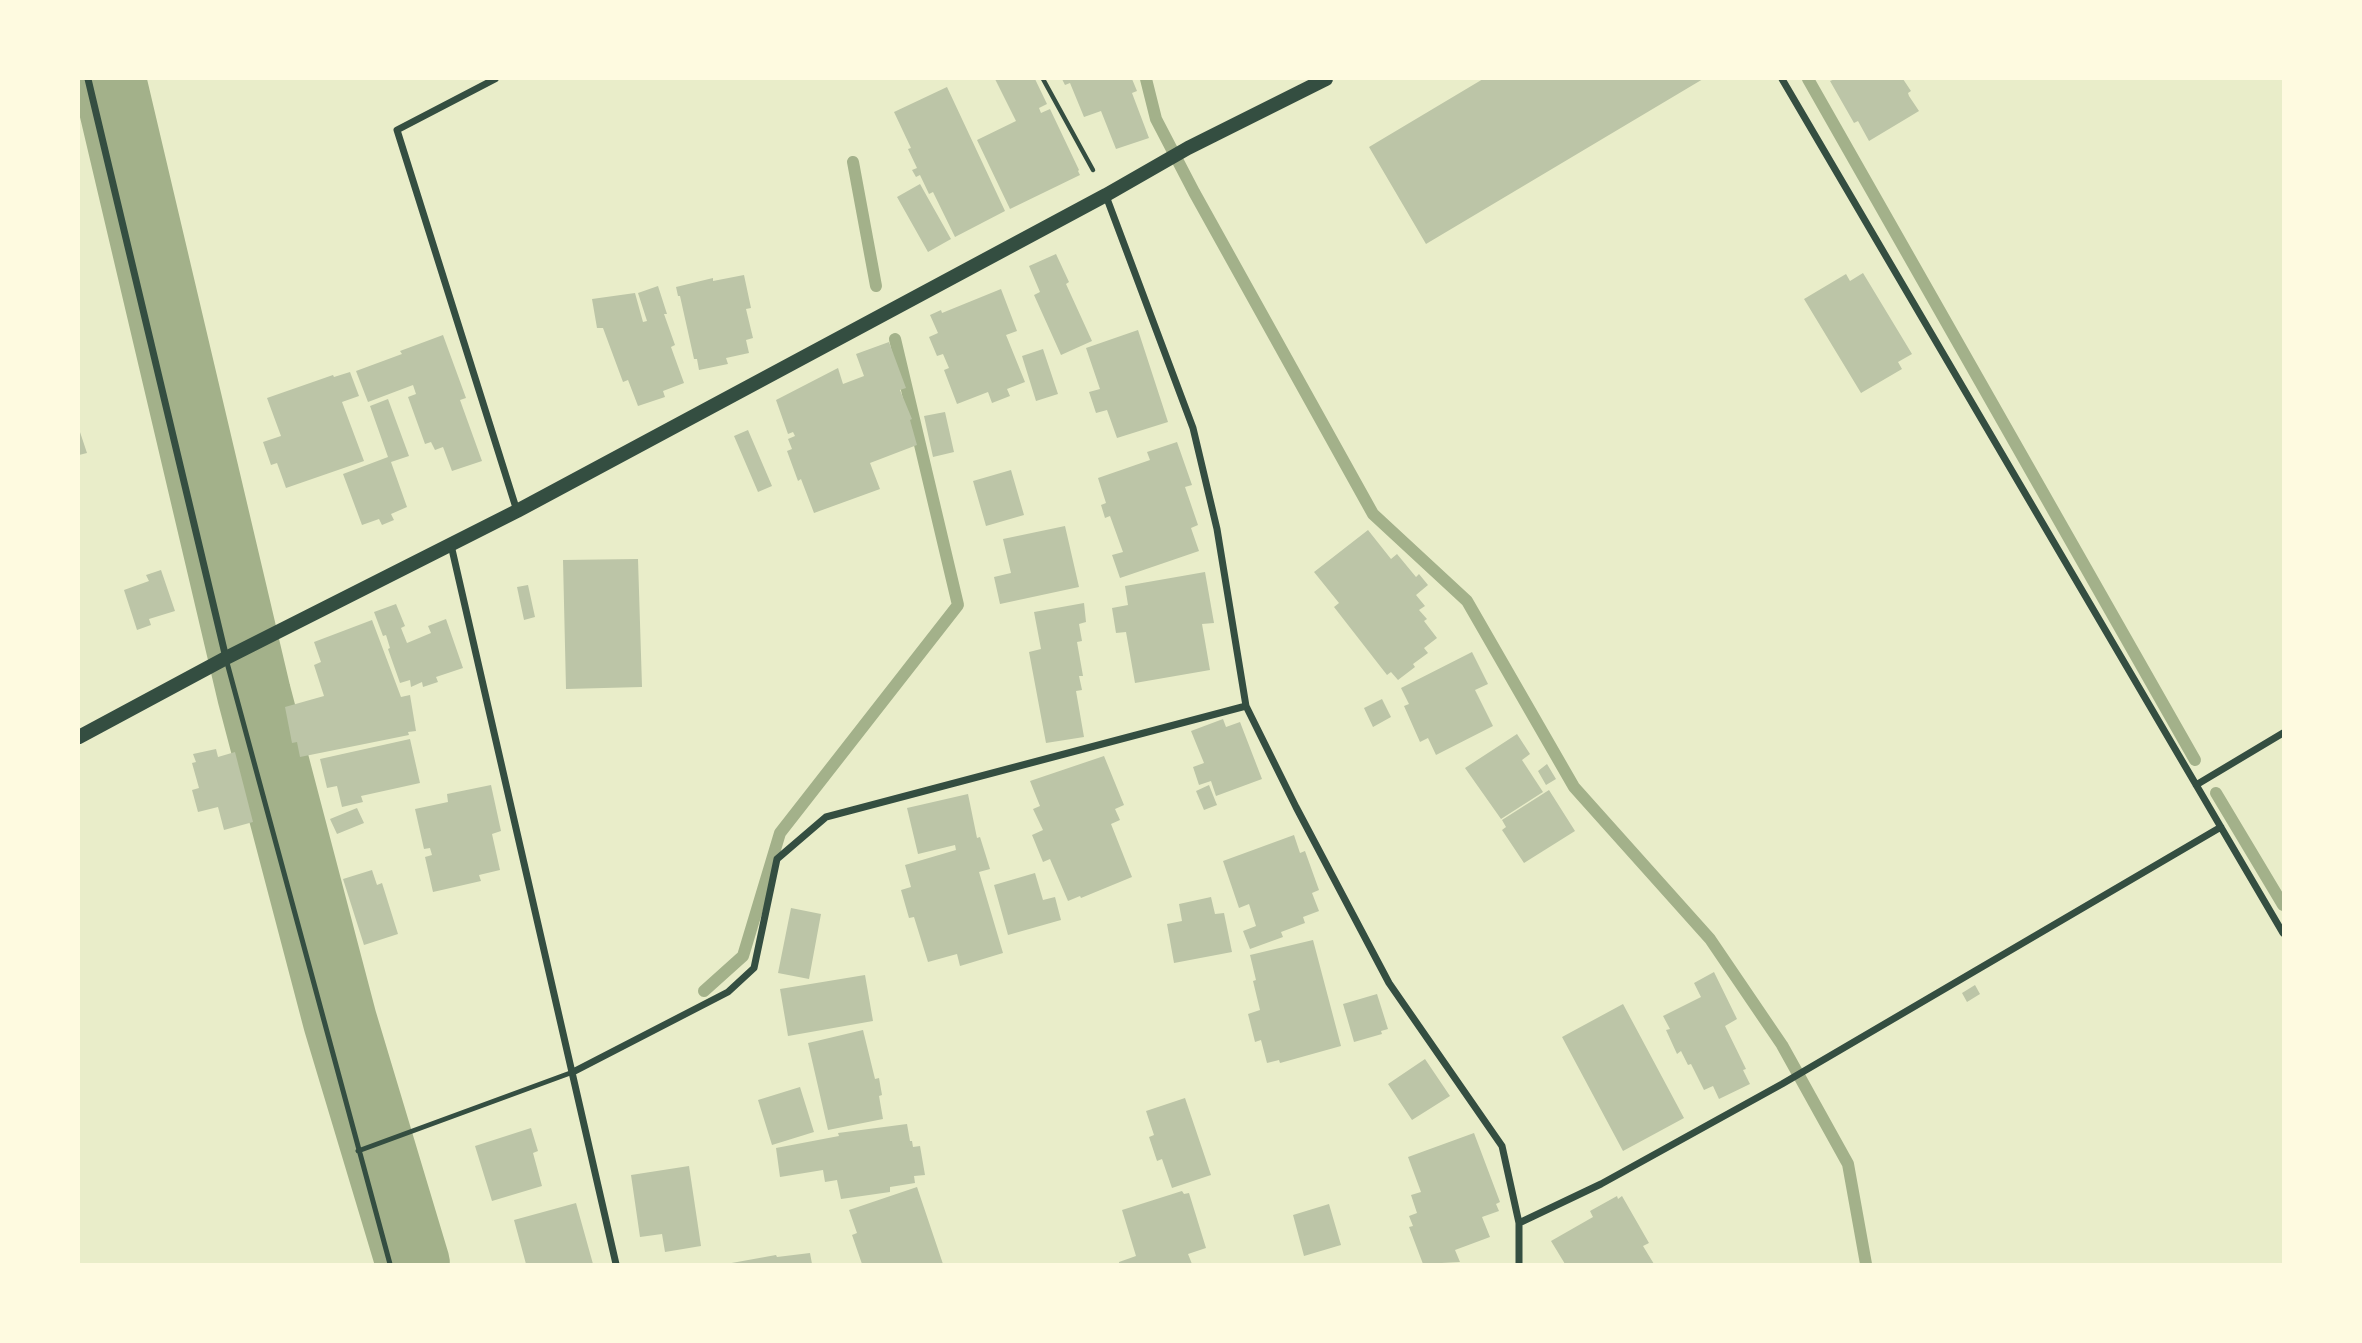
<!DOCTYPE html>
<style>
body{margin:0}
#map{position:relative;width:2362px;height:1343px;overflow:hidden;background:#e9edc9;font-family:Jost,sans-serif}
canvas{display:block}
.frame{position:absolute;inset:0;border:80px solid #fefae0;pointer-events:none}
</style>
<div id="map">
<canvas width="2362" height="1343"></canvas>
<div class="frame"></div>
</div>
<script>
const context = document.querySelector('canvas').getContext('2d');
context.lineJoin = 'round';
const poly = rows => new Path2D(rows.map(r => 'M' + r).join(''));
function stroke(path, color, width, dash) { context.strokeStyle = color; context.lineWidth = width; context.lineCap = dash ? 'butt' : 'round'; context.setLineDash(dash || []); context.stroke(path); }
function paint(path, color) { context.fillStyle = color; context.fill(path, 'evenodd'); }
stroke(poly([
 [1146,79,1156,119,1194,192,1373,514,1467,601,1574,787,1710,939,1782,1045,1848,1164,1866,1264],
 [1808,79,2195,760],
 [853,162,876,286],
 [2216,793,2283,905],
 [704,991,743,956,780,833,958,605,895,339]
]), '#a3b18a', 12);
stroke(poly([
 [109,79,254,694,340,1021,413,1264]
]), '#a3b18a', 74);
paint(poly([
 [995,79,1035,79,1047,104,1039,108,1041,113,1050,109,1079,170,1078,171,1080,175,1010,209,977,140,1016,121],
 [1062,79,1132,79,1137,91,1132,93,1149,138,1116,149,1101,111,1084,117,1070,83,1065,85],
 [1483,79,1703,79,1426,244,1369,147],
 [1835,79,1903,79,1911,91,1908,93,1909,96,1919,111,1869,141,1858,121,1854,123,1830,81],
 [947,87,1005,211,955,237,933,192,929,194,920,175,916,177,912,170,917,168,908,149,911,148,894,112],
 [920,184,951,239,928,252,897,197],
 [1056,254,1069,282,1066,284,1092,341,1061,355,1034,295,1040,292,1029,266],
 [1863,273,1912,354,1898,362,1902,369,1861,393,1804,299,1846,274,1850,281],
 [744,275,751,308,746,309,753,338,746,340,749,353,726,358,728,364,699,370,697,359,694,359,680,296,678,296,676,287,713,278,713,281],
 [658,286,667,314,664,314,675,345,671,347,684,383,663,391,665,397,638,406,628,380,623,382,603,328,597,328,592,299,635,293,643,322,647,321,638,293],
 [1001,289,1017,331,1006,335,1025,382,1007,389,1010,396,992,403,988,392,957,404,944,370,949,368,943,354,937,356,929,337,938,333,930,315,941,310,942,313],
 [1138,330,1168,422,1117,438,1107,410,1096,413,1089,392,1100,389,1086,348],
 [443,335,466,398,460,400,482,461,452,471,443,447,435,450,431,442,425,444,408,397,416,394,413,385,368,402,356,371,402,354,400,351],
 [889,342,906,388,900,390,912,419,910,420,917,445,870,463,880,489,814,513,801,479,798,481,787,451,792,449,788,439,795,436,793,432,788,434,776,400,838,368,843,384,864,376,856,354],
 [1043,349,1058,394,1036,401,1022,356],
 [350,372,359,396,342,402,364,461,286,488,277,463,271,465,263,442,281,436,267,398,333,375,334,377],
 [388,399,409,456,391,462,407,507,391,514,394,520,382,525,379,519,362,525,343,474,388,457,370,406],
 [945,412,954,452,933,457,924,416],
 [79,429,87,453,79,455],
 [748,430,772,486,758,492,734,436],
 [1177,442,1192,485,1185,487,1198,525,1191,528,1199,551,1120,578,1112,555,1123,552,1110,516,1105,518,1101,505,1106,503,1098,478,1150,460,1147,452],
 [1011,470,1024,515,986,526,973,481],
 [1065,526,1079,587,1000,604,994,577,1011,573,1003,539],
 [1368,530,1391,559,1397,554,1416,577,1419,574,1428,585,1416,595,1425,606,1419,610,1427,619,1424,621,1437,638,1424,648,1428,653,1413,664,1415,667,1398,680,1391,672,1387,675,1334,607,1339,603,1314,572],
 [638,559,642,687,566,689,563,560],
 [161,570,175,611,149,619,151,625,137,630,124,590,149,581,146,575],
 [1205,572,1214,623,1202,624,1210,670,1135,683,1126,632,1116,633,1112,608,1128,605,1125,586],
 [528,585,535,617,524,620,517,587],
 [1084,603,1086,622,1079,624,1082,641,1077,642,1083,676,1079,676,1082,690,1076,691,1084,737,1046,743,1029,652,1041,649,1034,612],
 [396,604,405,626,401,628,407,643,431,633,428,626,446,619,463,668,436,677,438,682,423,687,422,682,411,687,410,680,400,683,388,649,390,648,386,635,383,636,374,612],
 [372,620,401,697,410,695,416,731,408,732,409,735,300,757,297,742,292,743,285,707,324,696,314,665,321,662,314,642],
 [1472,652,1488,684,1475,690,1493,726,1436,755,1428,738,1420,742,1404,706,1409,704,1401,688],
 [1382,699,1391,717,1373,727,1364,708],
 [1223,719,1226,727,1240,722,1262,779,1216,796,1211,781,1199,785,1193,767,1204,763,1191,731],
 [1517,734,1530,754,1522,760,1543,792,1501,819,1465,768],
 [410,739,420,783,361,796,363,802,342,807,337,786,327,788,320,759],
 [216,749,218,757,235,752,253,822,224,830,218,807,198,812,192,790,199,788,192,763,196,762,193,754],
 [1104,756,1124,805,1115,809,1120,820,1111,824,1132,877,1081,898,1080,896,1068,901,1050,859,1043,862,1032,835,1043,830,1033,809,1040,806,1030,781],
 [1547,764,1556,779,1546,785,1538,771],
 [491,785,501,831,492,834,500,870,479,875,481,881,433,892,425,857,432,855,430,848,424,849,415,809,448,802,447,794],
 [1209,785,1217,805,1204,810,1196,791],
 [1549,790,1575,831,1524,863,1502,830,1506,827,1502,820],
 [968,794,977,838,980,837,990,869,979,872,1003,953,960,966,957,954,928,962,914,917,909,918,901,890,911,887,905,865,956,850,955,845,918,854,907,808],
 [357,808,364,823,337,834,330,819],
 [1294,835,1300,853,1305,851,1319,890,1312,893,1319,911,1303,917,1305,923,1281,932,1283,937,1250,949,1243,931,1256,926,1249,904,1239,908,1223,861],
 [372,870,377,885,382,883,398,934,364,945,343,879],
 [1035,873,1043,900,1055,897,1061,920,1008,935,994,885],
 [1211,897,1215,914,1224,913,1232,952,1174,963,1167,924,1182,921,1179,904],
 [791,908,821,914,809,979,778,973],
 [1313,940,1341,1046,1280,1063,1279,1060,1267,1063,1261,1040,1255,1042,1248,1014,1260,1010,1253,981,1256,980,1250,955],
 [1714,972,1737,1019,1725,1026,1746,1069,1743,1070,1750,1084,1719,1099,1713,1086,1704,1090,1691,1064,1688,1065,1681,1051,1677,1054,1666,1030,1670,1029,1663,1016,1701,997,1694,983],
 [865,975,873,1021,788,1036,780,989],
 [1975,985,1980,994,1967,1002,1962,993],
 [1377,994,1388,1029,1381,1031,1382,1034,1354,1042,1343,1004],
 [1623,1004,1684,1118,1623,1151,1562,1037],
 [863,1030,875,1079,879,1078,882,1095,879,1096,883,1119,828,1130,808,1043],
 [1425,1059,1450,1096,1412,1120,1388,1084],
 [800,1087,814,1132,772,1145,758,1100],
 [1185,1098,1211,1175,1172,1188,1162,1159,1157,1161,1149,1137,1154,1135,1146,1111],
 [907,1124,910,1141,912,1141,913,1147,920,1146,925,1175,914,1176,915,1183,890,1187,890,1192,841,1199,837,1180,825,1182,823,1170,780,1177,776,1148,839,1136,838,1133],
 [531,1128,538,1151,533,1153,542,1186,492,1201,475,1146],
 [1474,1133,1500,1202,1496,1204,1499,1211,1482,1217,1490,1237,1455,1250,1460,1262,1423,1264,1409,1227,1413,1226,1409,1216,1417,1213,1411,1195,1421,1192,1408,1157],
 [689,1166,701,1246,665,1252,662,1234,640,1237,631,1175],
 [917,1187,943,1264,862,1264,852,1235,857,1233,849,1210],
 [1182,1191,1184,1194,1189,1193,1206,1248,1188,1254,1192,1264,1119,1264,1119,1262,1136,1256,1122,1210],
 [1617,1196,1618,1199,1622,1196,1649,1243,1643,1246,1654,1264,1565,1264,1551,1241,1593,1217,1590,1211],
 [576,1203,593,1264,526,1264,514,1220],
 [1329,1204,1341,1245,1304,1256,1293,1215],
 [810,1253,812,1264,726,1264,776,1255,777,1257]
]), '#bcc5a7');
stroke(poly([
 [1043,79,1093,170]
]), '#344e41', 4.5);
stroke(poly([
 [226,659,390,1264],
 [358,1151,573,1072]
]), '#344e41', 5);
stroke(poly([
 [88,79,226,658],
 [495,79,397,130,517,511],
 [1782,79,2283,933],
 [1106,196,1193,428,1217,529,1246,706,1296,807,1389,983,1502,1146,1519,1223,1519,1264],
 [451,545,616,1264],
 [2196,785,2283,733],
 [573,1072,728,992,754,968,777,859,826,817,1246,706],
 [1519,1223,1601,1184,1782,1084,2221,827]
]), '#344e41', 7);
stroke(poly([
 [79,737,226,658,517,511,1106,195,1188,148,1326,79]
]), '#344e41', 14);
</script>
